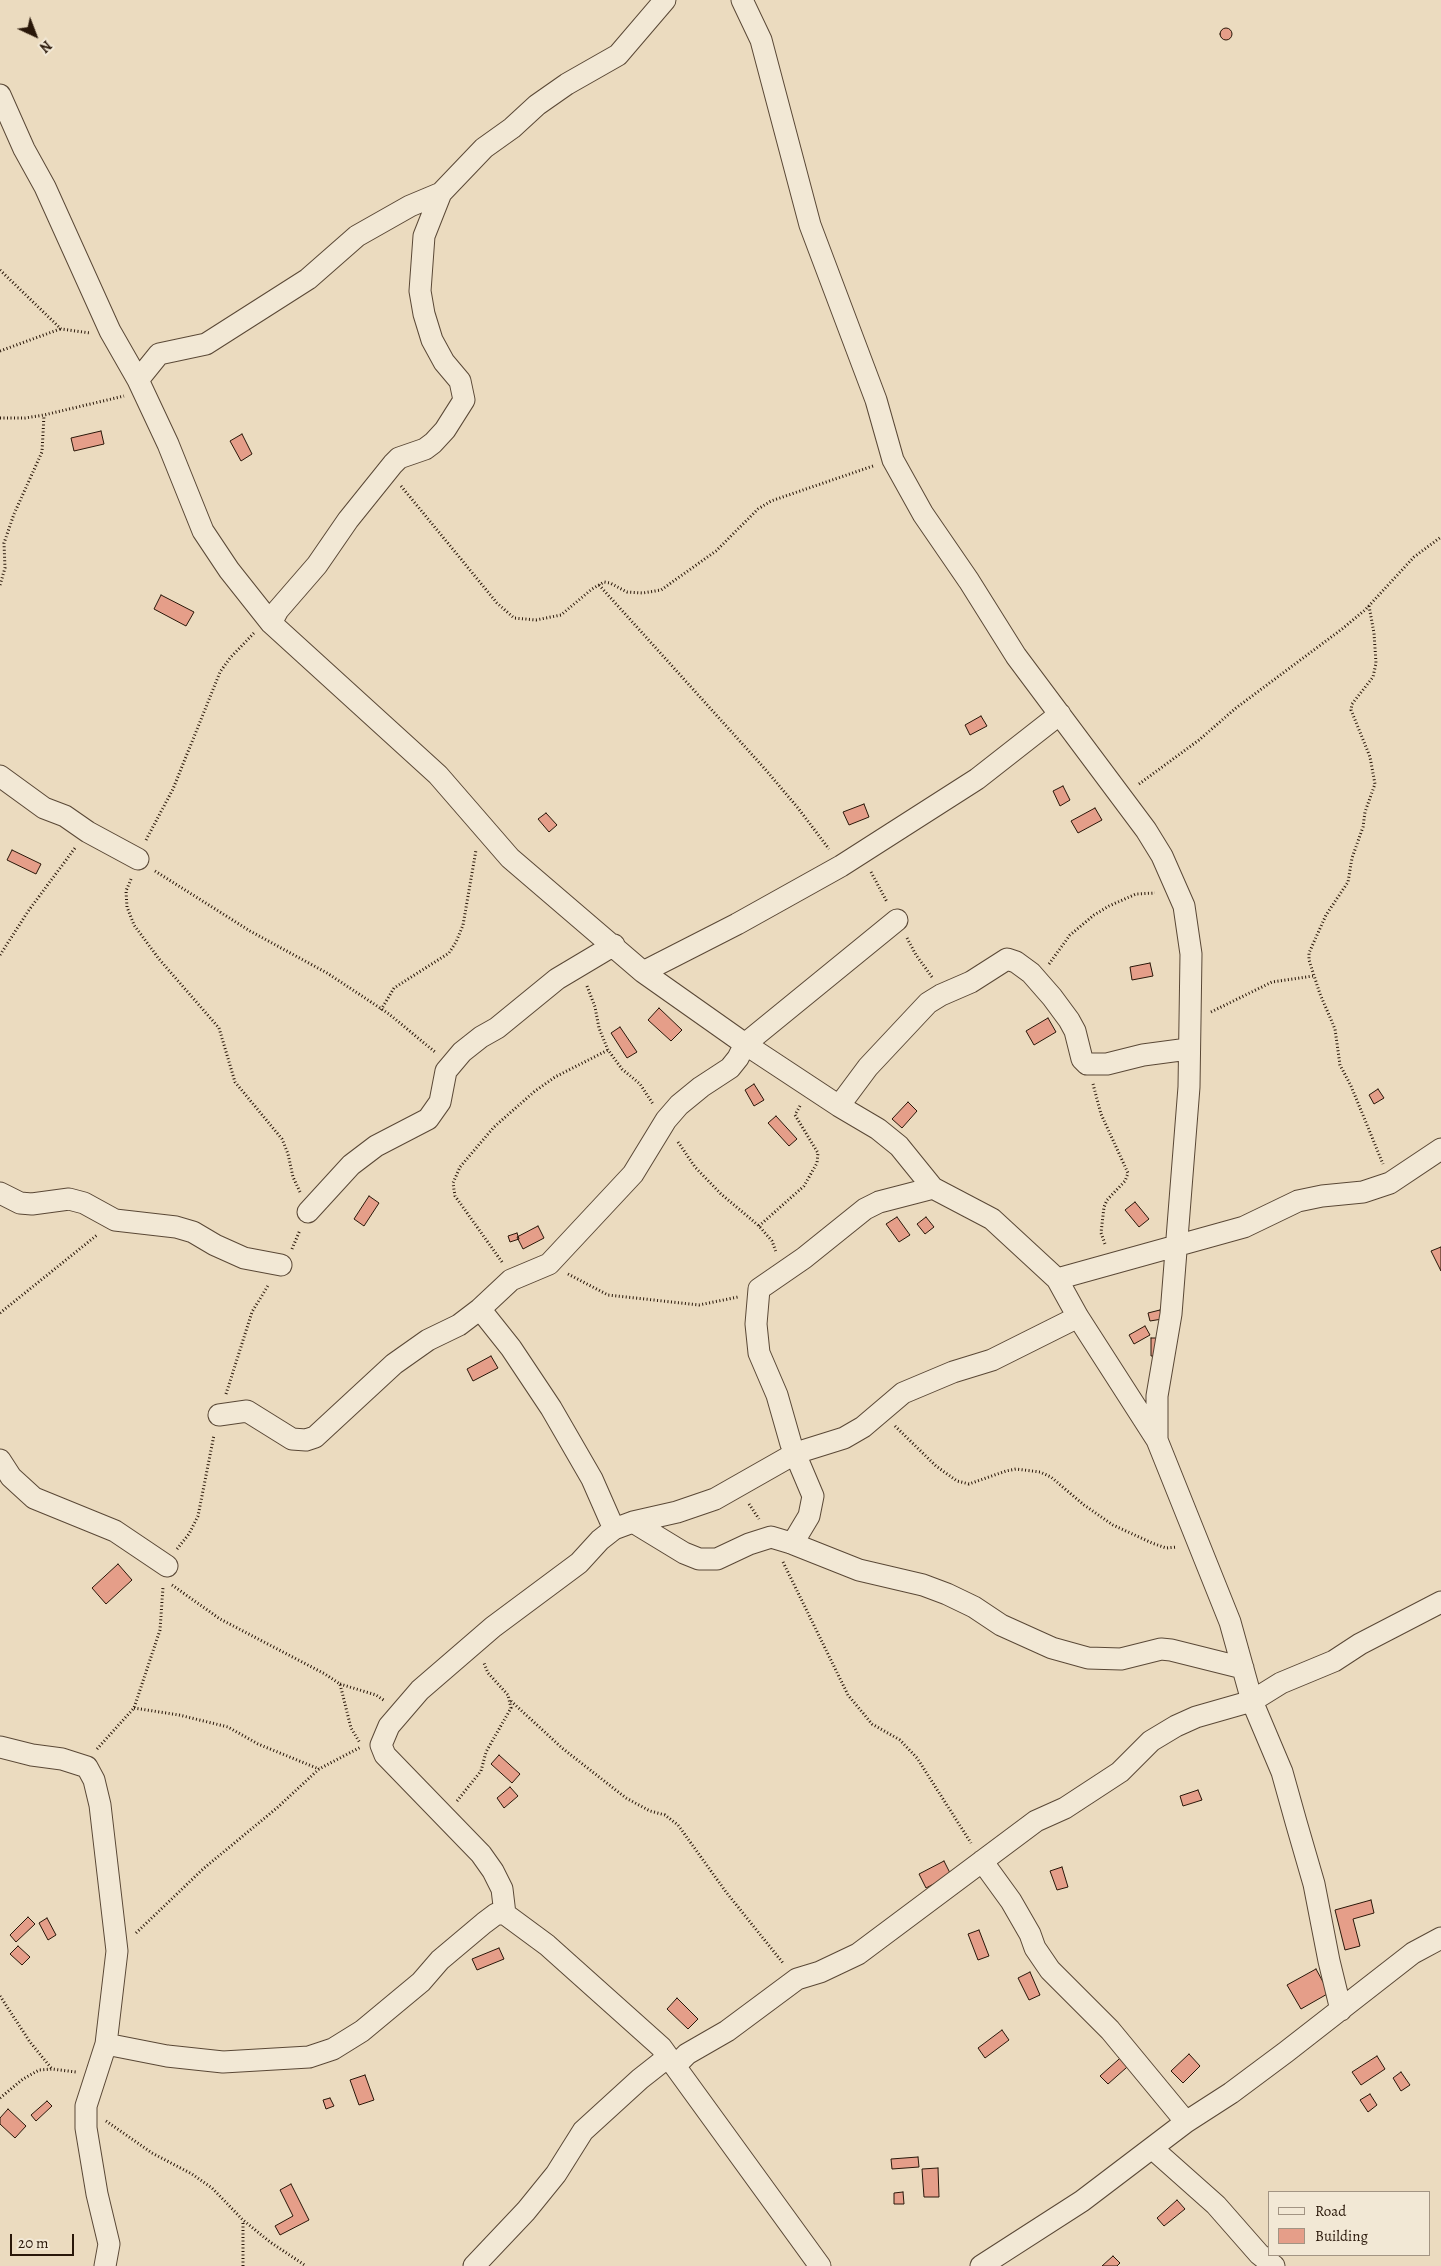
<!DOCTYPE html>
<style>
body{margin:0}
#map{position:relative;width:1441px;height:2266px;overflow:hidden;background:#ebdbbf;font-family:Alegreya,serif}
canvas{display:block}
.legend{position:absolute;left:1268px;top:2191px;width:162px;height:65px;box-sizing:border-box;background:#f2e8d5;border:1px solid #a29483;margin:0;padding:6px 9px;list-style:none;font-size:15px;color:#291709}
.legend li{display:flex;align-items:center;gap:10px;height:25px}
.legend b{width:25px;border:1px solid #a29483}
.north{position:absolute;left:10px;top:10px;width:50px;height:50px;-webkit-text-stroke:4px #f2e8d5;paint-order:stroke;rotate:137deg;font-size:14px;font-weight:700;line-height:20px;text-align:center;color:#291709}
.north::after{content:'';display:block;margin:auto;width:18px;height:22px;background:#291709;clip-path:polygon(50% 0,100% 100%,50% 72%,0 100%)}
.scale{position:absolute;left:10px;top:2234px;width:64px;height:22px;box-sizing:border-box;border:2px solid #291709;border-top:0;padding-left:6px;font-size:15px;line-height:18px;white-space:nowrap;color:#291709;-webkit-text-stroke:4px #f2e8d5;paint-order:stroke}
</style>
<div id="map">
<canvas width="1441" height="2266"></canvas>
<ul class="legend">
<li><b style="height:6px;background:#f2e8d5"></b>Road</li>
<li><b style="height:14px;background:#e59e89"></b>Building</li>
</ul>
<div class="north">N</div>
<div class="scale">20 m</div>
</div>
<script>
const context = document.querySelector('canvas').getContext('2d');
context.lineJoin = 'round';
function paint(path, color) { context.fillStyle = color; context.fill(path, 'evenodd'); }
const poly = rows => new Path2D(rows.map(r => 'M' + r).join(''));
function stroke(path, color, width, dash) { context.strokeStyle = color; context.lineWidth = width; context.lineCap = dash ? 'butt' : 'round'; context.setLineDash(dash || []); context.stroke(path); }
const building = poly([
 '1220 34a6 6 0 1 1 12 0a6 6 0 1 1-12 0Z',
 [101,431,104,444,74,451,71,438,101,431],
 [242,434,252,454,241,461,230,441,242,434],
 [161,595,194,612,186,626,154,609,161,595],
 [981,716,987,726,970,735,965,725,981,716],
 [1063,786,1070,800,1060,806,1053,791,1063,786],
 [864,804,869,817,849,825,843,812,864,804],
 [1095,808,1102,820,1078,833,1071,821,1095,808],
 [546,813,557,825,549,832,538,819,546,813],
 [12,850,41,864,36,874,7,860,12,850],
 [1150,963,1153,976,1132,980,1130,967,1150,963],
 [659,1008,682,1030,671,1041,648,1020,659,1008],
 [1048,1018,1056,1032,1034,1045,1026,1031,1048,1018],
 [620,1027,637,1052,627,1058,611,1033,620,1027],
 [754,1084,764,1100,754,1106,745,1090,754,1084],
 [1378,1089,1384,1098,1374,1104,1369,1095,1378,1089],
 [908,1102,917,1111,902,1128,892,1119,908,1102],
 [776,1116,797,1139,789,1146,768,1123,776,1116],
 [369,1196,379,1203,364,1226,354,1219,369,1196],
 [1135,1202,1149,1219,1139,1227,1125,1210,1135,1202],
 [897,1217,910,1235,899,1242,886,1224,897,1217],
 [926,1217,934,1227,925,1234,917,1224,926,1217],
 [538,1226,544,1238,523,1249,517,1237,538,1226],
 [517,1233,519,1239,510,1242,508,1236,517,1233],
 [1441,1247,1441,1271,1431,1251,1441,1247],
 [1160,1310,1162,1319,1150,1321,1148,1313,1160,1310],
 [1145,1326,1150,1335,1134,1344,1129,1335,1145,1326],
 [1151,1338,1161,1338,1160,1356,1151,1356,1151,1338],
 [491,1356,498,1368,473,1381,467,1369,491,1356],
 [118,1564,132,1580,106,1604,92,1588,118,1564],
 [499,1755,520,1774,512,1783,491,1764,499,1755],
 [510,1787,518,1796,504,1808,497,1798,510,1787],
 [1198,1790,1202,1800,1183,1806,1180,1796,1198,1790],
 [944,1861,951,1875,926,1888,919,1874,944,1861],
 [1062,1867,1068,1887,1057,1890,1050,1871,1062,1867],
 [1371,1900,1374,1913,1353,1919,1360,1946,1345,1950,1335,1910,1371,1900],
 [28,1917,35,1924,16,1942,10,1935,28,1917],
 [47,1918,56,1935,48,1940,39,1923,47,1918],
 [979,1930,989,1956,978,1960,968,1934,979,1930],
 [18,1946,30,1957,22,1965,10,1954,18,1946],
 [499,1948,504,1959,477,1970,472,1959,499,1948],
 [1316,1969,1329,1993,1301,2009,1287,1985,1316,1969],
 [1030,1972,1040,1995,1029,2000,1018,1978,1030,1972],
 [677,1998,698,2019,688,2029,667,2009,677,1998],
 [1002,2030,1009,2040,985,2058,978,2048,1002,2030],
 [1127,2052,1135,2060,1108,2084,1100,2076,1127,2052],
 [1189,2054,1200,2066,1183,2083,1171,2071,1189,2054],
 [1377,2056,1385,2069,1361,2085,1352,2072,1377,2056],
 [1401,2072,1410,2085,1401,2091,1393,2078,1401,2072],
 [365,2075,374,2100,359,2105,350,2080,365,2075],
 [1370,2094,1377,2105,1368,2112,1360,2100,1370,2094],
 [330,2098,334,2106,326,2109,323,2100,330,2098],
 [47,2101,52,2106,36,2121,31,2115,47,2101],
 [8,2109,26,2126,15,2138,0,2124,0,2118,8,2109],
 [918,2157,919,2167,892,2169,891,2159,918,2157],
 [938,2168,939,2197,924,2197,922,2169,938,2168],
 [291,2184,309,2220,280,2235,275,2226,293,2216,280,2190,291,2184],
 [903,2192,904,2204,894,2204,894,2193,903,2192],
 [1177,2200,1185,2209,1164,2226,1157,2218,1177,2200],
 [1113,2256,1120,2263,1117,2266,1102,2266,1113,2256]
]);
paint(building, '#e59e89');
stroke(building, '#291709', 1);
const street = poly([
 [742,0,761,40,810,225,876,400,893,460,923,514,969,581,1016,656,1146,830,1162,856,1184,906,1191,954,1189,1087,1171,1314,1157,1396,1157,1440],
 [0,95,24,149,45,187,110,331,138,380,168,444,203,531,229,570,271,623,438,775,510,858,643,972,745,1044,839,1106,878,1129,899,1146,933,1188,992,1219,1057,1279,1078,1317,1157,1440,1230,1622,1252,1701,1282,1772,1296,1822,1314,1884,1329,1961,1341,2010],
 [138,380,159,354,206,344,308,279,357,236,410,206,441,193],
 [271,623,278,610,317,565,348,520,393,464,399,458,425,449,433,443,445,430,464,400,460,381,444,362,432,340,424,314,420,291,424,236,441,193,484,148,512,128,537,105,567,84,618,55,665,0],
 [0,776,44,808,65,816,88,832,138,859],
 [643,972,737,924,841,866,977,779,1060,714],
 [839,1106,868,1067,928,1003,941,995,971,982,1007,959,1016,962,1031,973,1052,997,1069,1020,1075,1031,1082,1059,1087,1064,1107,1064,1143,1055,1188,1049],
 [0,1193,20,1203,32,1204,69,1199,84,1203,115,1220,176,1227,193,1232,215,1245,244,1258,281,1265],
 [308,1212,351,1165,376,1146,428,1119,440,1102,446,1071,462,1052,481,1037,497,1028,557,979,614,945],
 [1057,1279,1244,1227,1298,1201,1322,1196,1363,1192,1390,1183,1441,1149],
 [480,1309,511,1348,551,1408,592,1479,614,1529],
 [219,1415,247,1411,292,1439,306,1440,315,1437,394,1364,428,1340,459,1325,480,1309,511,1280,549,1264,633,1174,666,1120,679,1105,701,1087,730,1068,738,1058,745,1044,897,920],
 [0,1460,11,1477,34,1498,115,1531,167,1566],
 [633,1522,684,1553,699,1559,717,1559,749,1544,771,1537,791,1543,859,1570,923,1585,947,1594,974,1607,1001,1625,1052,1648,1088,1658,1121,1659,1161,1649,1171,1650,1243,1668],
 [791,1543,797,1536,809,1516,813,1496,791,1444,777,1395,759,1353,756,1324,759,1289,804,1258,865,1209,879,1202,933,1188],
 [0,1747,32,1755,62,1759,87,1767,94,1780,100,1805,117,1951,106,2044,86,2106,86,2128,97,2194,109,2244,105,2266],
 [982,1861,1011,1901,1030,1934,1035,1948,1050,1970,1110,2030,1186,2122],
 [505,1914,502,1889,493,1871,481,1854,385,1755,381,1745,389,1726,420,1690,493,1627,579,1563,600,1540,614,1529,633,1522,677,1512,715,1499,796,1453,844,1438,863,1427,903,1393,953,1372,992,1360,1078,1317],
 [106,2044,167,2056,223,2062,309,2057,333,2049,362,2031,421,1982,440,1960,484,1923,496,1914,505,1914,547,1945,661,2047,820,2266],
 [676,2065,687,2054,727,2031,797,1979,820,1972,858,1954,1036,1821,1065,1808,1120,1772,1151,1741,1176,1726,1196,1717,1252,1701,1281,1683,1334,1661,1360,1644,1441,1602],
 [1153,2149,1216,2205,1259,2254,1274,2266],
 [474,2266,526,2211,556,2174,583,2131,640,2079,668,2057],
 [981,2266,1082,2201,1186,2122,1231,2093,1286,2052,1413,1953,1441,1938]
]);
stroke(street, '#5a4836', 23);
stroke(poly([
 [0,270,61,329,90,333],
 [0,351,60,329],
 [0,418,25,418,44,415,124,396],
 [401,486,497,603,514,618,536,620,561,615,592,589,604,582,610,583,627,592,643,593,661,590,716,551,758,509,771,501,873,466],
 [0,585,5,568,4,543,14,514,42,452,44,415],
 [599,585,765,769,798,808,829,849],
 [1369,606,1374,633,1376,663,1373,677,1352,704,1351,710,1370,757,1375,784,1365,812,1363,827,1352,858,1348,882,1326,915,1309,953,1309,960,1320,994,1335,1029,1340,1065,1351,1086,1383,1164],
 [1139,784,1199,740,1236,708,1342,629,1365,610,1414,557,1441,537],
 [146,840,173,789,220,672,230,658,254,633],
 [155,871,250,931,327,973,362,996,389,1014,435,1052],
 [871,872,887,902],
 [131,879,126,891,127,907,134,925,159,959,219,1028,235,1082,282,1139,288,1154,293,1177,300,1192],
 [907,938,916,955,932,977],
 [0,955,29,910,75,848],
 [1049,964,1070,935,1094,915,1109,906,1136,894,1155,893],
 [587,986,595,1007,599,1028,608,1050,622,1069,640,1084,653,1104],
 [381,1010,394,988,449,953,456,942,463,925,476,850],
 [1211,1012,1272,982,1313,976],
 [1093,1084,1101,1114,1128,1173,1125,1181,1107,1200,1104,1207,1101,1233,1105,1244],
 [678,1142,695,1167,721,1194,759,1226,772,1241,776,1252],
 [759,1226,804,1186,817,1163,818,1153,795,1115,801,1104],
 [292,1249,300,1230],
 [502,1262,455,1196,453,1183,460,1167,494,1127,535,1091,555,1077,608,1050],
 [568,1274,608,1295,699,1305,738,1297],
 [0,1313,97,1235],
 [226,1394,252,1312,269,1284],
 [895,1426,936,1466,957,1481,969,1484,1006,1471,1016,1469,1040,1472,1051,1477,1084,1505,1113,1525,1152,1543,1166,1548,1177,1547],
 [749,1504,759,1519],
 [177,1549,189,1534,198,1516,214,1435],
 [783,1562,848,1695,872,1724,900,1740,917,1758,971,1843],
 [172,1585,220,1619,325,1674,340,1684,351,1728,360,1743],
 [340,1684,376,1695,385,1701],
 [511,1701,562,1748,626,1798,650,1811,665,1815,678,1825,726,1892,783,1963],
 [134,1708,179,1715,228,1727,258,1744,319,1769],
 [97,1749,134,1708,160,1630,163,1587],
 [457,1801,481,1771,486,1752,511,1708,508,1695,488,1673,484,1663],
 [136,1933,203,1869,278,1807,319,1769,361,1747],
 [0,1996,30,2042,52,2069],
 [0,2098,23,2079,39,2070,52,2069,76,2072],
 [106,2121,152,2153,192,2174,212,2188,243,2220,270,2242,306,2266],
 [243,2266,243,2221]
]), '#291709', 3, [1, 2.5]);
stroke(street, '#f2e8d5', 21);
</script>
